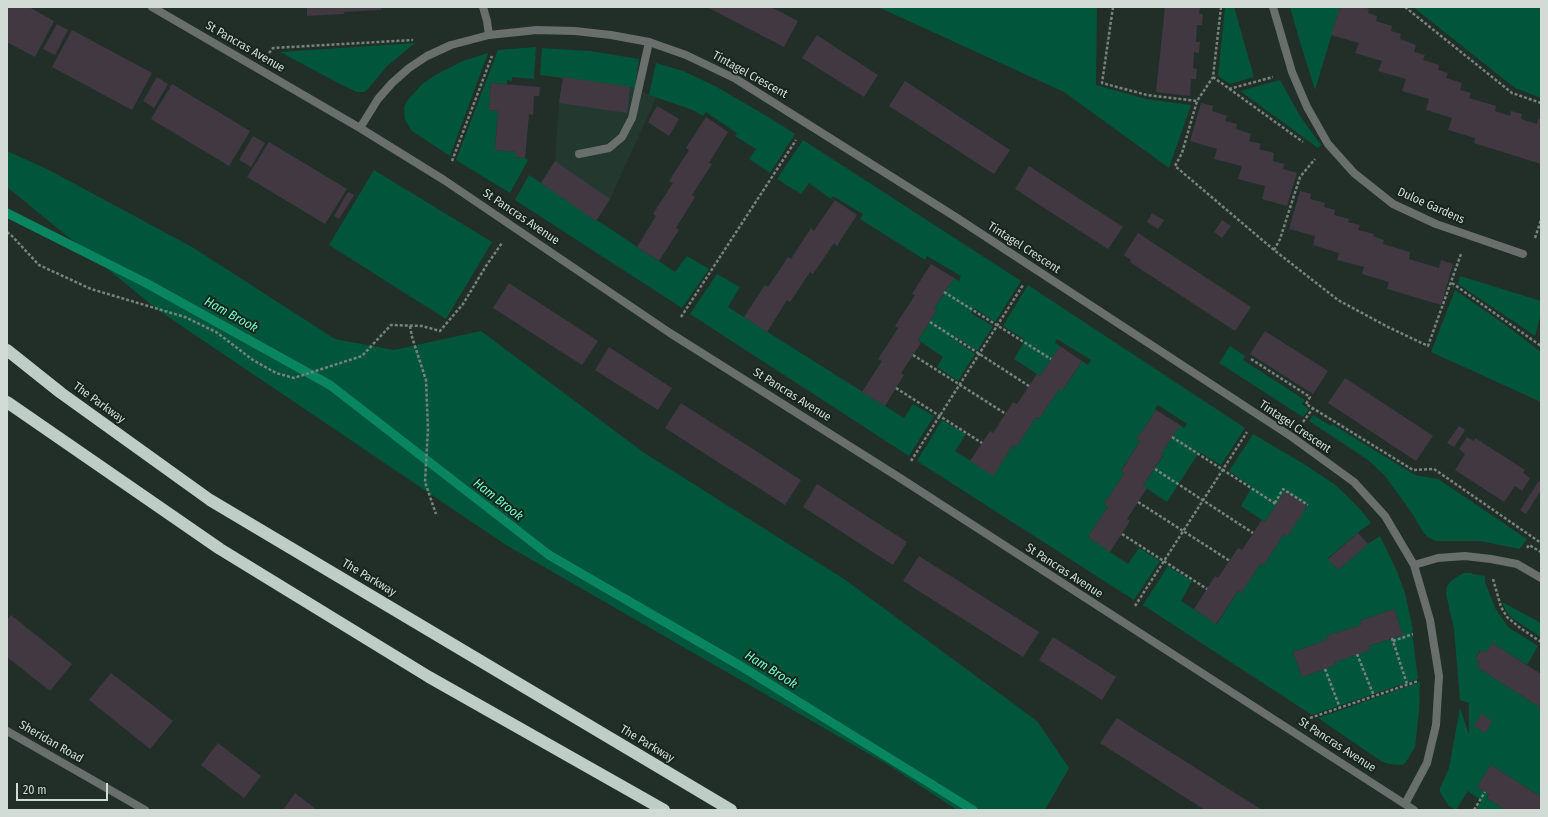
<!DOCTYPE html>
<style>
body{margin:0}
#map{position:relative;width:1548px;height:817px;overflow:hidden;background:#222f29;font-family:"Fira Sans Condensed",sans-serif}
canvas{display:block}
.frame{position:absolute;inset:0;border:8px solid #d3dbd7;pointer-events:none}
.scale{position:absolute;left:16px;top:783px;width:92px;height:18px;box-sizing:border-box;border:2px solid #d3dbd7;border-top:0;padding-left:5px;font-size:12px;line-height:14px;white-space:nowrap;color:#d3dbd7;-webkit-text-stroke:3px #18251f;paint-order:stroke}
</style>
<div id="map">
<canvas width="1548" height="817"></canvas>
<div class="frame"></div>
<div class="scale">20 m</div>
</div>
<script>
const context = document.querySelector('canvas').getContext('2d');
context.lineJoin = 'round';
function paint(path, color) { context.fillStyle = color; context.fill(path, 'evenodd'); }
const poly = rows => new Path2D(rows.map(r => 'M' + r).join(''));
function stroke(path, color, width, dash) { context.strokeStyle = color; context.lineWidth = width; context.lineCap = dash ? 'butt' : 'round'; context.setLineDash(dash || []); context.stroke(path); }
function write(font, color, halo, rows, align = 'center') {
  context.font = font + ' "Fira Sans Condensed",sans-serif'; context.lineWidth = 4; context.setLineDash([]); context.textBaseline = 'middle'; context.strokeStyle = halo; context.fillStyle = color; for (const [text, x, y, turn = 0] of rows) {
    context.save(); context.translate(x, y); context.rotate((+turn || 0) * Math.PI / 180); context.textAlign = isNaN(turn) ? turn : align; if (halo) context.strokeText(text, 0, 0); context.fillText(text, 0, 0); context.restore();
  }
}
paint(poly([
 [563,78,635,88,656,98,610,199,596,221,541,183,555,161,559,103]
]), '#23382f');
paint(poly([
 [878,7,1097,7,1096,85,1146,99,1191,105,1169,168,1064,92],
 [1225,7,1234,7,1254,77,1230,84,1218,76],
 [1290,7,1340,7,1315,90,1300,42],
 [1413,7,1541,7,1541,98,1515,88],
 [415,43,387,66,367,90,364,92,357,92,342,85,280,52],
 [536,47,534,79,512,77,512,81,507,80,507,84,491,83,489,110,498,111,495,150,516,152,516,157,525,158,528,160,510,193,456,160,498,50],
 [542,48,590,51,639,59,635,88,540,75],
 [488,53,450,156,412,131,405,120,404,107,407,101,422,84,437,74,463,61],
 [656,63,683,71,715,86,770,118,795,134,770,173,749,159,756,149,735,136,737,133,706,112,703,116,693,110,649,95],
 [1280,80,1300,116,1321,145,1318,148,1240,91],
 [803,140,1021,281,995,322,974,308,971,313,993,326,977,351,956,337,954,339,975,354,958,381,937,367,943,357,918,340,937,310,934,308,954,278,959,281,961,276,927,256,925,260,860,219,863,214,833,196,831,199,809,183,801,194,777,179],
 [7,151,49,170,192,247,335,339,394,350,481,331,643,452,844,579,1037,721,1069,768,1045,810,957,810,890,766,506,545,158,310,7,187],
 [374,170,492,242,446,319,329,245],
 [529,175,675,272,687,256,709,269,682,308,515,200],
 [717,274,740,287,728,307,904,418,913,404,934,416,909,456,690,314],
 [1460,276,1541,301,1541,313,1535,336,1458,284],
 [1028,285,1245,428,1221,465,1199,452,1167,502,1143,486,1163,456,1161,454,1180,425,1184,428,1187,424,1158,405,1155,408,1156,410,1137,439,1140,441,1121,471,1124,474,1104,504,1108,507,1088,537,1128,564,1139,548,1160,561,1134,600,917,461,942,420,966,434,955,451,993,475,1013,445,1016,447,1036,417,1039,419,1059,389,1063,390,1082,361,1088,365,1091,360,1057,339,1055,343,1060,346,1040,376,1014,359,1025,340,1003,326],
 [1455,290,1507,326,1541,352,1541,402,1431,352],
 [1230,346,1245,356,1243,360,1305,400,1302,404,1309,409,1303,417,1219,363],
 [1313,415,1331,426,1332,424,1415,475,1438,479,1527,539,1520,549,1480,541,1436,541,1429,538,1423,532,1412,513,1385,476,1368,460,1309,421],
 [1253,434,1304,464,1334,484,1345,494,1361,510,1371,523,1360,531,1328,558,1338,570,1369,543,1380,536,1396,569,1405,593,1413,630,1412,631,1418,679,1312,715,1143,605,1168,566,1192,581,1181,601,1217,624,1238,591,1241,593,1261,563,1264,565,1284,534,1287,536,1307,506,1285,492,1265,522,1241,506,1252,487,1229,471],
 [1394,609,1403,635,1368,646,1369,650,1335,662,1336,665,1302,677,1293,652,1327,640,1326,636,1361,625,1360,621],
 [1463,573,1472,573,1472,574,1485,576,1485,582,1495,608,1508,627,1538,646,1527,665,1492,643,1486,653,1480,650,1475,659,1480,662,1477,667,1541,708,1541,797,1491,765,1477,787,1489,794,1487,798,1506,810,1476,810,1481,801,1468,791,1456,810,1448,805,1440,792,1440,788,1449,768,1460,708,1469,735,1469,703,1460,700,1454,629,1446,594,1447,586,1451,581],
 [1502,602,1541,623,1541,637,1513,619,1507,613],
 [1420,682,1419,712,1415,747,1406,762,1402,765,1389,764,1381,761,1318,718]
]), '#00553b');
stroke(poly([
 [7,213,146,283,330,385,549,555,739,665,973,810]
]), '#098560', 9);
paint(poly([
 [7,7,29,7,54,21,35,57,7,42],
 [307,7,386,7,386,8,381,8,381,10,344,12,344,14,307,16],
 [707,7,771,7,798,21,784,47],
 [1165,7,1200,7,1199,14,1203,14,1202,25,1197,25,1196,42,1200,42,1199,53,1194,52,1193,68,1197,69,1196,79,1191,79,1190,96,1156,92],
 [1340,7,1363,7,1369,9,1368,13,1377,16,1376,21,1392,26,1391,31,1401,34,1400,39,1416,45,1414,52,1425,55,1423,60,1439,65,1438,70,1448,73,1446,78,1462,83,1460,90,1471,93,1469,98,1496,106,1495,111,1510,116,1511,111,1522,114,1521,119,1537,124,1538,119,1541,120,1541,164,1474,143,1475,138,1448,130,1452,118,1426,110,1429,99,1402,91,1406,79,1378,71,1382,61,1355,53,1359,43,1331,35],
 [57,24,68,30,55,55,43,49],
 [72,30,152,73,132,110,52,67],
 [817,35,878,75,864,97,802,58],
 [157,77,168,84,154,108,143,101],
 [563,77,630,87,627,113,559,103],
 [905,81,1010,150,994,174,889,106],
 [491,83,540,87,539,96,534,96,533,115,529,114,525,158,515,157,516,152,495,150,498,111,489,110],
 [172,84,250,131,229,166,151,119],
 [1201,103,1213,106,1212,111,1227,116,1225,121,1237,124,1236,129,1251,134,1249,141,1261,144,1259,149,1274,153,1273,161,1284,164,1283,169,1297,173,1287,206,1262,199,1265,186,1238,179,1242,166,1214,159,1217,149,1190,141],
 [657,106,679,119,669,136,648,122],
 [706,117,728,132,709,163,712,164,692,195,695,197,676,228,679,230,659,261,637,247,656,216,653,214,673,183,669,181,689,150,686,148],
 [253,136,265,143,251,167,239,160],
 [269,142,347,189,325,224,247,177],
 [555,161,610,199,596,221,541,183],
 [1029,166,1123,227,1108,249,1015,189],
 [1300,191,1311,194,1310,199,1325,203,1324,207,1335,210,1334,215,1349,219,1348,222,1360,225,1358,230,1374,234,1373,236,1384,240,1383,244,1410,252,1409,259,1439,268,1441,260,1453,264,1441,305,1387,289,1389,282,1362,274,1364,267,1337,260,1339,253,1313,245,1315,236,1289,229],
 [348,192,354,195,339,219,334,216],
 [835,200,857,215,837,246,834,243,813,274,810,272,790,302,787,300,767,332,744,317,765,285,768,287,788,257,791,259,811,228,814,231],
 [1152,213,1164,220,1158,229,1147,222],
 [1222,220,1231,226,1222,238,1214,232],
 [1138,233,1251,307,1235,331,1130,262,1131,260,1124,255],
 [931,264,954,278,934,308,937,310,918,340,921,343,901,373,904,375,885,406,862,392,882,361,878,359,898,328,895,326,915,295,912,294],
 [509,283,598,341,582,365,493,308],
 [1265,331,1328,371,1313,394,1250,354],
 [1060,346,1082,361,1062,391,1059,389,1039,419,1036,417,1016,447,1013,445,993,476,970,461,990,431,993,433,1013,402,1017,404,1037,374,1040,376],
 [609,347,672,388,658,410,595,370],
 [1345,378,1433,436,1416,461,1328,403],
 [681,403,801,480,785,505,665,428],
 [1156,410,1180,425,1161,454,1163,455,1143,486,1147,488,1127,519,1130,521,1110,552,1088,537,1108,507,1104,504,1124,474,1121,472,1140,441,1137,439],
 [1459,426,1465,430,1454,447,1447,443],
 [1467,437,1474,441,1475,438,1525,470,1523,473,1530,478,1522,491,1515,486,1504,502,1455,470,1465,454,1459,449],
 [1539,481,1541,482,1541,490,1526,514,1520,510],
 [817,484,907,542,893,565,803,507],
 [1285,491,1307,506,1287,537,1284,534,1264,565,1261,563,1241,593,1238,591,1216,624,1194,609,1215,576,1218,578,1238,548,1242,550,1262,520,1265,522],
 [1358,533,1368,544,1338,570,1328,559],
 [919,556,1039,632,1023,657,903,581],
 [1394,609,1403,635,1368,646,1370,650,1335,662,1336,665,1302,677,1293,652,1327,640,1326,636,1361,625,1360,621],
 [11,615,72,664,50,691,7,657,7,620],
 [1053,637,1116,677,1102,700,1039,660],
 [1492,643,1541,674,1541,708,1477,667,1480,662,1475,659,1481,650,1486,653],
 [111,673,173,721,150,749,89,700],
 [1481,714,1492,721,1485,733,1474,726],
 [1117,718,1142,734,1262,810,1205,810,1100,743],
 [218,743,261,776,244,798,201,765],
 [1491,765,1541,797,1541,810,1506,810,1487,798,1489,794,1477,787],
 [295,793,317,810,283,810]
]), '#413842');
stroke(poly([
 [1113,7,1102,83,1147,95,1197,101],
 [1221,7,1213,77,1197,101,1182,153,1175,166,1274,250,1338,300,1388,327,1428,346,1461,254],
 [1405,7,1512,93,1541,103],
 [269,53,273,48,413,40],
 [1213,77,1303,142],
 [1229,89,1273,77],
 [452,161,492,56],
 [7,232,12,236,39,265,91,289,185,317,216,332,253,360,276,373,294,378,362,356,391,325,422,326,440,331,463,304,486,266,502,243],
 [1535,238,1541,220],
 [1274,250,1280,239,1300,177,1315,159],
 [1452,283,1541,346],
 [944,292,1051,359],
 [681,317,796,140],
 [930,322,1029,386],
 [410,326,412,337,426,380,428,429,425,482,436,514],
 [913,355,1006,414],
 [1251,359,1310,397,1306,404,1413,470,1434,469,1541,543],
 [896,388,982,443],
 [1303,422,1313,408],
 [1172,437,1276,504],
 [911,461,1023,285],
 [1155,469,1253,533],
 [1138,502,1230,561],
 [1275,503,1283,489,1308,505],
 [1122,534,1207,589],
 [1527,548,1529,545,1541,552],
 [1493,579,1501,607,1507,617,1519,627,1541,642],
 [1135,606,1247,432],
 [1392,638,1407,684],
 [1393,641,1413,634],
 [1357,654,1374,696],
 [1325,669,1340,708],
 [1310,718,1418,681],
 [1474,810,1485,792]
]), '#77827d', 2.5, [3, 2]);
stroke(poly([
 [483,7,487,21,489,35],
 [579,154,609,148,622,137,632,118,649,42]
]), '#696f6c', 8);
stroke(poly([
 [152,7,360,128,444,180,670,333,900,478,1414,810],
 [1273,7,1292,72,1307,107,1328,144,1354,173,1393,204,1436,224,1523,254],
 [360,128,378,99,392,83,409,68,427,56,451,45,489,35,537,30,575,31,611,35,649,42,686,55,736,79,954,216,1292,437,1354,482,1385,516,1414,565,1430,620,1439,676,1436,725,1427,763,1405,804],
 [1414,565,1438,558,1465,556,1491,559,1517,564,1541,578],
 [7,731,145,810]
]), '#696f6c', 8);
stroke(poly([
 [7,350,61,393,210,500,731,810],
 [7,402,220,549,429,677,664,810]
]), '#becec6', 12);
write('12px', '#d3dbd7', '#18251f', [
 ["St Pancras Avenue",245,47,30],
 ["Tintagel Crescent",750,75,29],
 ["Duloe Gardens",1431,206,24],
 ["St Pancras Avenue",521,217,34],
 ["Tintagel Crescent",1024,248,33],
 ["St Pancras Avenue",792,395,32],
 ["The Parkway",99,403,36],
 ["Tintagel Crescent",1295,427,34],
 ["St Pancras Avenue",1064,571,33],
 ["The Parkway",369,578,31],
 ["Sheridan Road",51,742,30],
 ["The Parkway",647,744,31],
 ["St Pancras Avenue",1337,745,33]
]);
write('italic 13px', '#72fbc5', '#18251f', [
 ["Ham Brook",231,315,29],
 ["Ham Brook",498,500,38],
 ["Ham Brook",771,670,32]
]);
</script>
